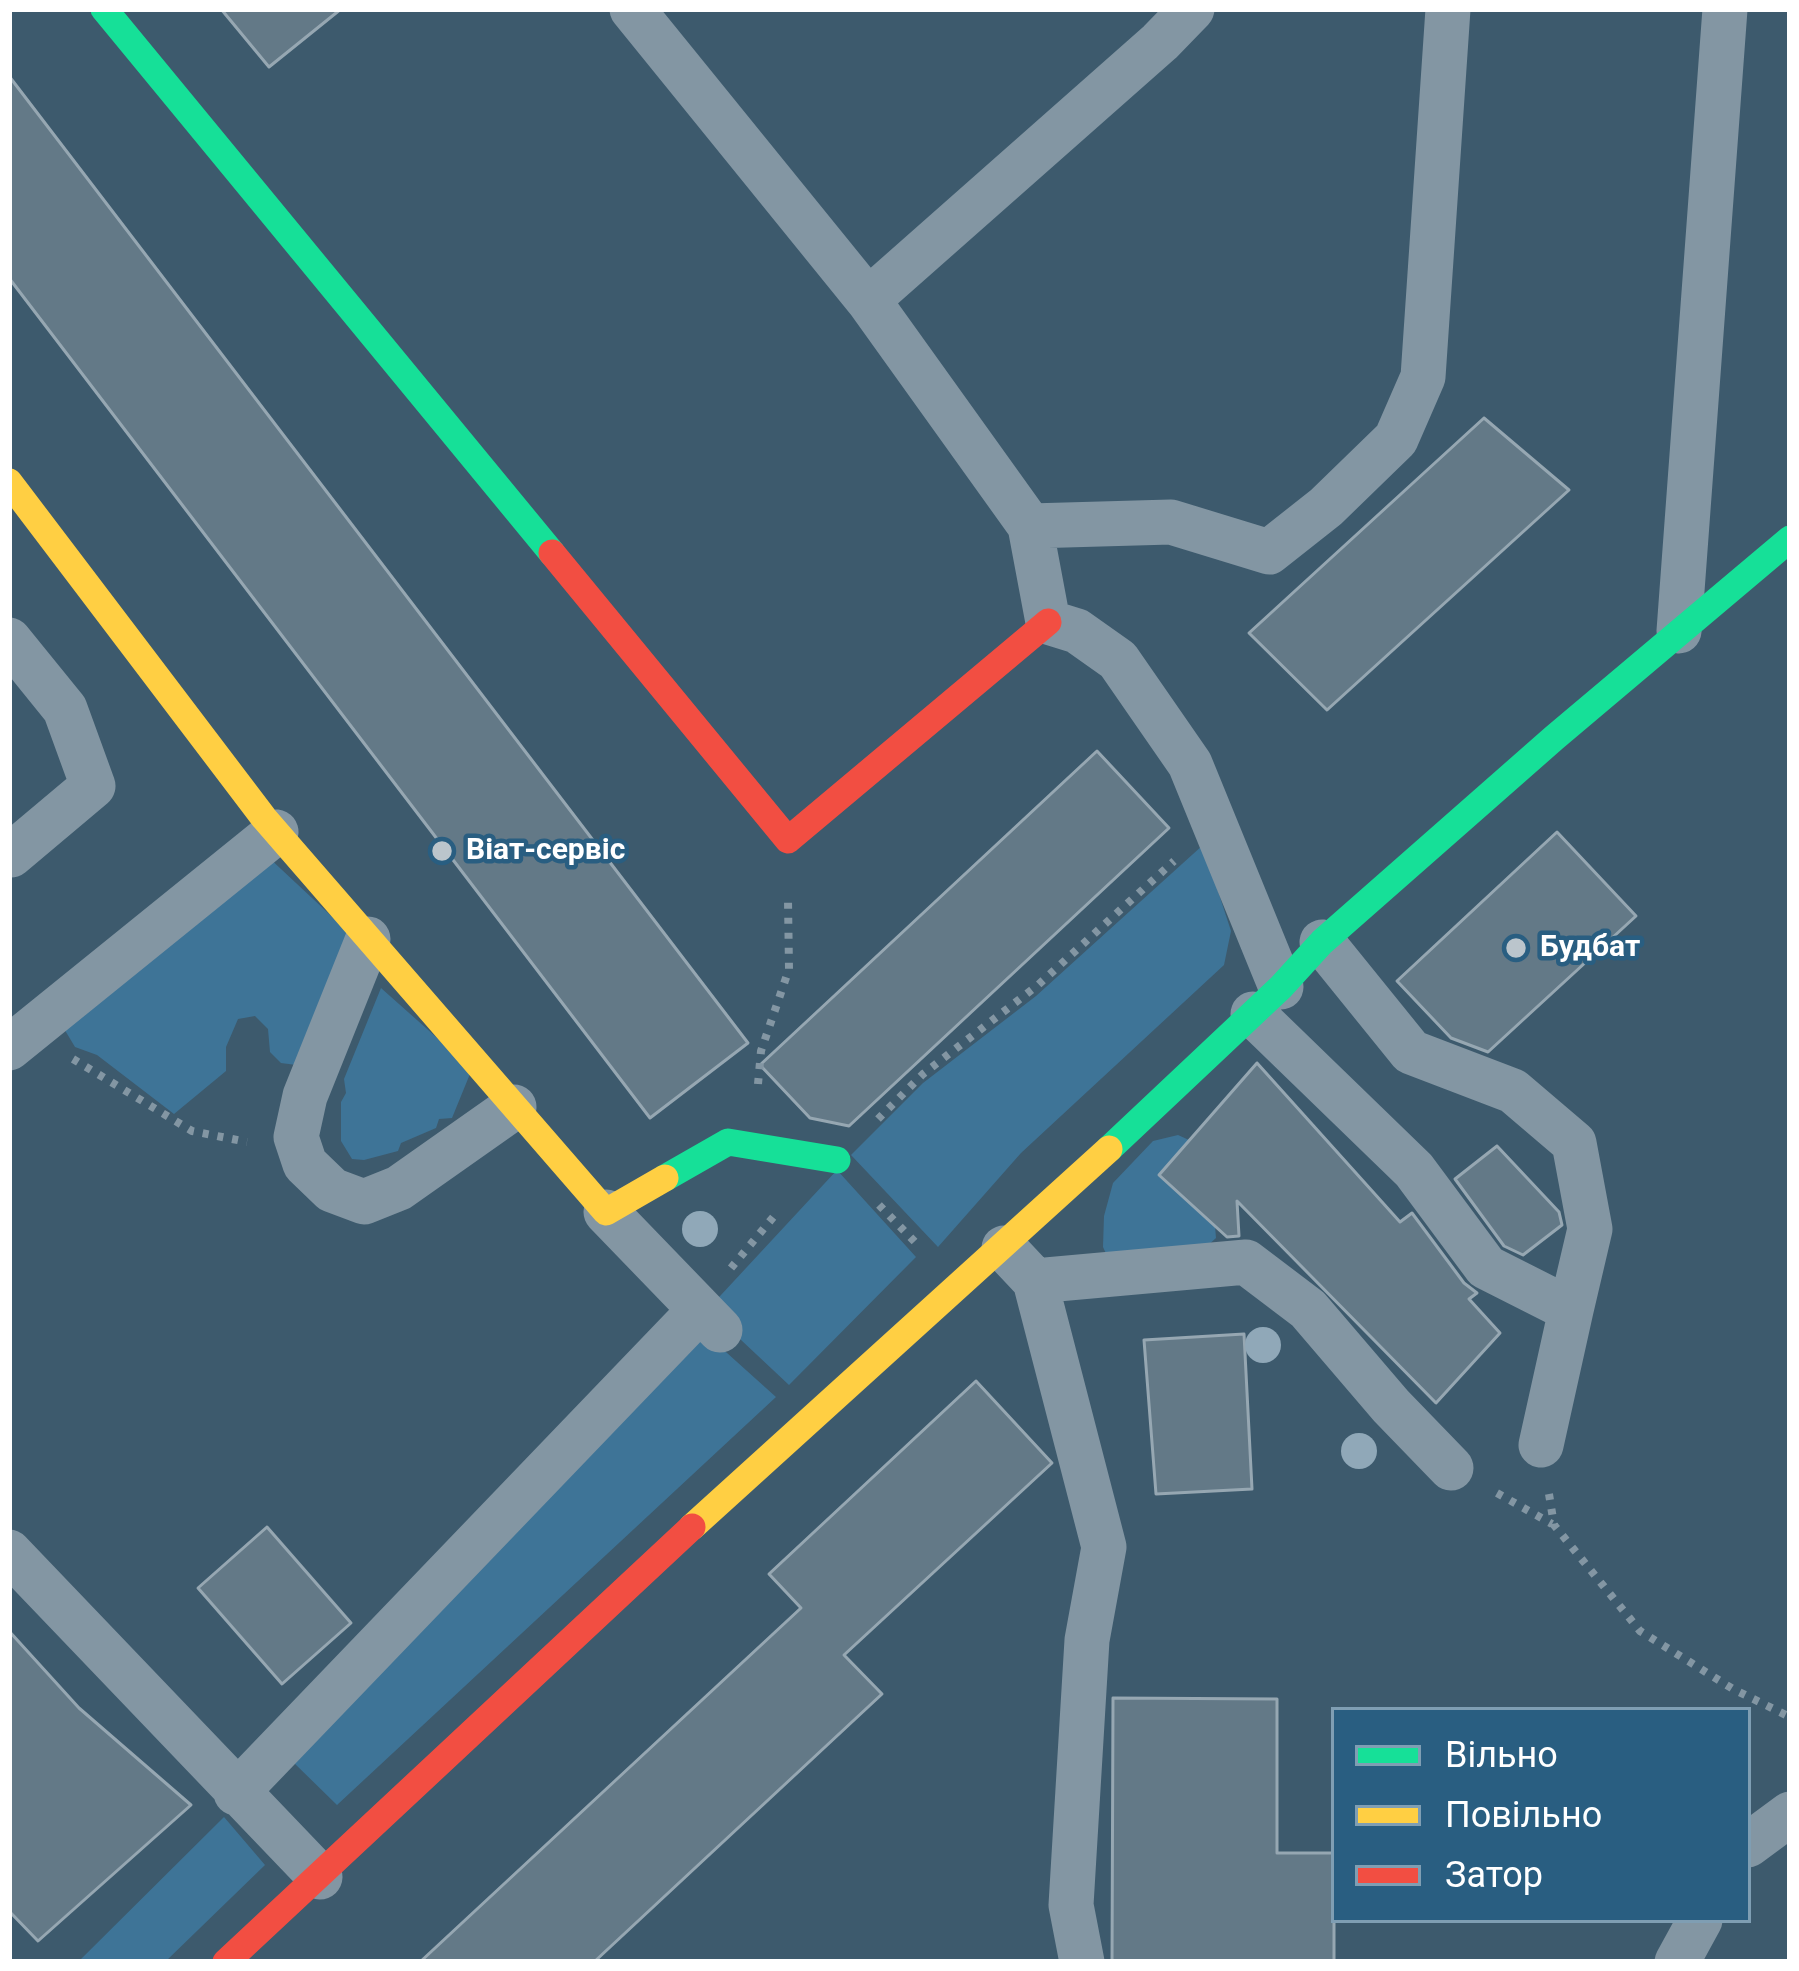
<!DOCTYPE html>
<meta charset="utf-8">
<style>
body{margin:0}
#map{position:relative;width:1799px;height:1971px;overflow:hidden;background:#3d5a6d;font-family:Roboto,sans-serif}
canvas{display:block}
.frame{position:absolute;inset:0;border:12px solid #fff;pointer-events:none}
.legend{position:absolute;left:1331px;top:1707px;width:420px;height:216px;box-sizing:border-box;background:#295e81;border:3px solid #7f9eb3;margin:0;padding:15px 21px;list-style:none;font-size:36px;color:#fff}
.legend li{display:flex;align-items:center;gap:24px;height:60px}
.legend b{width:60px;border:3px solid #7f9eb3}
</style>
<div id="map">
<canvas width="1799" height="1971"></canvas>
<div class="frame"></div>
<ul class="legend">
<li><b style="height:15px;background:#16e098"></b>Вільно</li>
<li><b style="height:15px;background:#ffcf43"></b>Повільно</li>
<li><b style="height:15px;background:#f24e42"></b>Затор</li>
</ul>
</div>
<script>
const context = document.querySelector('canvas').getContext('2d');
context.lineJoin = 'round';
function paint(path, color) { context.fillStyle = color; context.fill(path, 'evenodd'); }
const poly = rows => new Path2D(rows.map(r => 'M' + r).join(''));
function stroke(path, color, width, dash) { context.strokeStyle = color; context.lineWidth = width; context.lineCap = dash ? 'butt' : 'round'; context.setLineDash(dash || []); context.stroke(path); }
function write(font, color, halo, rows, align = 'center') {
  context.font = font + ' Roboto,sans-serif'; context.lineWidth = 9; context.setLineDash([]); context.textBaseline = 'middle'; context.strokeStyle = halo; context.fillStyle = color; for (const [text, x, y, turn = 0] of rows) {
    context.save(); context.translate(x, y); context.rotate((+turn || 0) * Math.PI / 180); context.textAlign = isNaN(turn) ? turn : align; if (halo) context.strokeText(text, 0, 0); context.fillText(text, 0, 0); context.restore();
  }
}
paint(poly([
 [1203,845,1231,931,1224,965,1021,1153,938,1247,851,1155,923,1083,1036,996],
 [266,855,357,940,304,1066,281,1063,270,1052,268,1029,255,1016,238,1019,226,1047,226,1071,174,1114,97,1055,75,1047,60,1022],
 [381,988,472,1069,452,1118,439,1119,436,1128,401,1143,398,1151,364,1160,352,1159,341,1141,341,1102,346,1093,344,1079],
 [1178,1135,1189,1140,1159,1175,1215,1226,1216,1238,1205,1248,1108,1258,1103,1247,1104,1216,1113,1183,1153,1141],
 [837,1170,916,1257,789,1385,708,1309],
 [697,1326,776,1397,337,1805,292,1761],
 [224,1817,265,1865,165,1962,78,1962]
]), '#3e7497');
const building = poly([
 [221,9,341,9,269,67,221,9],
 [9,76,748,1043,650,1118,9,278,9,76],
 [1484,418,1569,490,1327,710,1249,633,1484,418],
 [1097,751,1169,828,849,1126,810,1118,760,1065,1097,751],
 [1557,832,1636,916,1488,1052,1451,1038,1397,981,1557,832],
 [1257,1063,1400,1222,1412,1213,1464,1283,1477,1293,1469,1299,1500,1333,1436,1403,1237,1201,1239,1236,1227,1237,1159,1175,1257,1063],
 [1497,1146,1559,1212,1562,1225,1523,1255,1504,1246,1455,1179,1497,1146],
 [1244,1334,1252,1489,1156,1494,1144,1340,1244,1334],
 [976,1381,1052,1463,844,1655,882,1694,594,1962,420,1962,801,1608,769,1574,976,1381],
 [267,1527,351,1623,282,1684,198,1588,267,1527],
 [9,1631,79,1708,191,1805,38,1941,9,1911,9,1631],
 [1113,1698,1277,1699,1277,1853,1334,1853,1334,1962,1112,1962,1113,1698]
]);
paint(building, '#637987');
stroke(building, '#96a7b2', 3);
stroke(poly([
 [73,1059,192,1131,247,1142],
 [758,1084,761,1051,789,969,788,900],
 [878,1119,923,1074,1038,985,1174,861],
 [879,1205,915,1242],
 [731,1268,775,1215],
 [1497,1493,1552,1524],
 [1549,1494,1554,1525,1640,1631,1733,1689,1790,1717]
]), '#8396a3', 8, [6, 9]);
stroke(poly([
 [632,9,868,300,1030,526,1048,622,1077,631,1118,660,1190,764,1281,987],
 [868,300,1160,42,1192,9],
 [1030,526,1171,522,1269,552,1326,507,1396,439,1423,377,1448,9],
 [1679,631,1725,9],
 [9,640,65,709,93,786,11,855],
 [368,939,305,1096,296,1137,305,1164,332,1190,364,1202,399,1188,514,1107],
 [1322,942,1411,1052,1513,1091,1574,1143,1590,1229,1571,1310],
 [1253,1014,1414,1170,1486,1267,1571,1310,1541,1445],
 [9,1048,276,832],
 [606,1212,720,1330],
 [1004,1248,1035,1281,1104,1547,1087,1640,1071,1905,1082,1962],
 [1035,1281,1246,1262,1308,1309,1391,1406,1451,1468],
 [9,1552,320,1877],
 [236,1793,699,1311],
 [1748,1845,1790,1814],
 [1677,1962,1700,1920]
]), '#8396a3', 45);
stroke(poly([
 [104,9,552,553],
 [1109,1149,1281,987,1322,942,1554,738,1790,539],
 [665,1178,728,1142,837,1160]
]), '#16e098', 27);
stroke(poly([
 [9,482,264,818,606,1212,665,1178],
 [692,1527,1109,1149]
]), '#ffcf43', 27);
stroke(poly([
 [552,553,788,840,1048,622],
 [226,1962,692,1527]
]), '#f24e42', 27);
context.fillStyle = '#90a8b8';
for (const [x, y] of [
 [700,1229],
 [1263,1345],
 [1359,1451]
]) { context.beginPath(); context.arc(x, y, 18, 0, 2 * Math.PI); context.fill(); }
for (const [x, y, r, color] of [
 [442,851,12,"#bbc5cc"],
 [1516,948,12,"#bbc5cc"]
]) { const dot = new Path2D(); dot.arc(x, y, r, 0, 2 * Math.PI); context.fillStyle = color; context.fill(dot); stroke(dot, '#295e81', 4.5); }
write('bold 30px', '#fff', '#295e81', [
 ["Віат-сервіс",466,851],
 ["Будбат",1540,948]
], 'left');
</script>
